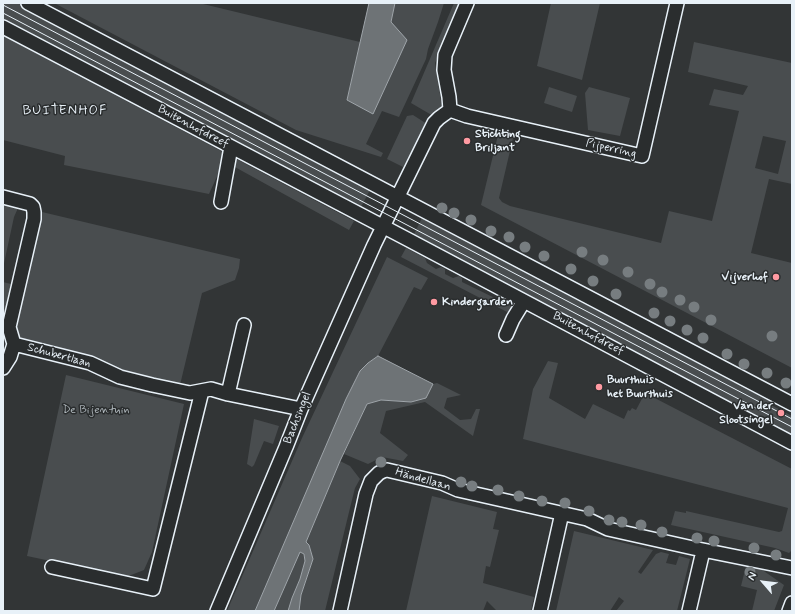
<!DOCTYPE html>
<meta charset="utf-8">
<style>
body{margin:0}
#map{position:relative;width:795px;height:614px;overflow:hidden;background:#323536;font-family:Mynerve,sans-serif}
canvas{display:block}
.frame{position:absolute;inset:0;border:4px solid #e8f1f8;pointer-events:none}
.north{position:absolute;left:743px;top:562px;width:40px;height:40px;-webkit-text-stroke:3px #2a2d2e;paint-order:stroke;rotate:298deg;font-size:11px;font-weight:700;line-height:16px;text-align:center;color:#e8f1f8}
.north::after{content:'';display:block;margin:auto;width:14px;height:18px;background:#e8f1f8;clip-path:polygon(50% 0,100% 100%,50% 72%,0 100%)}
</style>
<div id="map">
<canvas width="795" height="614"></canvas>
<div class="frame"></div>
<div class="north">N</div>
</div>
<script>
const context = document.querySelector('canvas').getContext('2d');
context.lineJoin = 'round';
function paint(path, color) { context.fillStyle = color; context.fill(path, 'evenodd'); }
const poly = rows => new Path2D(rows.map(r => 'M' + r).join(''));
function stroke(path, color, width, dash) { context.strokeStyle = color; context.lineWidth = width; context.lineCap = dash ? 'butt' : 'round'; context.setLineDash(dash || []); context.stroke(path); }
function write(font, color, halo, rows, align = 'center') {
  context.font = font + ' Mynerve,sans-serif'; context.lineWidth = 3; context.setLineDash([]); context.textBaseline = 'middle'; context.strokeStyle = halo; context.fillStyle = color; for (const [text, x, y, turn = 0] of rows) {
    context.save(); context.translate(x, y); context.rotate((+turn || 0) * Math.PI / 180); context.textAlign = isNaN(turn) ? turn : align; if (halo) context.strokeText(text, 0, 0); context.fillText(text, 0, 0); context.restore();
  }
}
paint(poly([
 [3,3,18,3,371,188,361,207,338,195,327,194,3,23],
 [54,3,199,3,360,42,347,100,391,22,395,3,444,3,438,22,428,49,426,59,399,117,382,111,366,144,383,153,381,157,296,130],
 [454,3,462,3,435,63,442,107,435,117,411,103],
 [551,3,600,3,582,80,537,66],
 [3,36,354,221,349,230,224,161,209,194,64,165,65,156,3,140],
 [694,42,792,63,792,184,769,179,751,253,792,263,792,368,481,205,498,135,513,138,499,198,502,202,510,206,661,243,669,211,712,221,739,111,709,105,714,89,743,95,748,86,688,72],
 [763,136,786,141,778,174,755,168],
 [549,87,577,96,572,112,544,103],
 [589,87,630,98,620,136,588,130,585,93],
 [413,115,427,124,403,167,387,159,407,116],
 [3,204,18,208,14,217,3,268],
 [42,212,240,259,239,268,235,280,202,293,180,385,96,363,87,357,18,337,13,333],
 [422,218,444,230,453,231,771,399,769,404,792,416,792,434,785,433,412,238],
 [406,248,425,258,427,263,436,269,441,267,445,269,445,274,453,278,459,276,462,278,462,282,505,303,510,302,514,304,509,313,401,257],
 [387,257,428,278,421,290,414,287,378,356,368,363,360,371,346,399,255,611,227,611,302,438],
 [3,282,11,284,4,316,3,314],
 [548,361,558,363,549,398,585,419,593,404,624,419,628,410,630,411,632,408,636,410,645,393,792,469,792,550,789,553,775,548,671,525,675,511,686,513,686,511,779,532,782,531,788,508,523,439,533,389],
 [66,375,184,404,152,552,144,570,126,577,27,556],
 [437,383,461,395,447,398,444,408,460,420,471,419,476,409,480,409,473,436,425,402,386,411,380,433,408,455,403,461,382,457,368,464,344,454,367,404,381,400,411,402,425,398,433,384],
 [254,419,279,426,273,444,264,441,254,465,252,467,247,464],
 [340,461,350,466,360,479,355,488,350,508,325,611,299,611,301,595,313,559,309,545,306,542],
 [432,496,497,512,493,529,499,530,490,567,486,566,483,583,534,597,531,611,497,611,487,601,483,611,406,611],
 [574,531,653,550,638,572,641,574,656,554,661,552,669,554,666,563,676,565,679,556,690,559,677,611,616,611,624,601,619,597,610,611,556,611],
 [299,552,304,554,305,561,300,579,292,598,288,611,274,611],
 [746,566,758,567,784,585,774,611,752,611,757,590,741,586]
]), '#494d4f');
const water = poly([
 [369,3,395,3,391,22,407,40,373,114,347,100,369,3],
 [378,356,433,384,426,398,411,402,381,400,367,404,340,461,306,542,309,545,313,559,301,595,299,611,288,611,292,598,300,579,305,561,304,554,300,552,274,611,255,611,346,399,360,371,368,363,378,356]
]);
paint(water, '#6e7376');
stroke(water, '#9fa5aa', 1);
const minor = poly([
 [28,3,792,404],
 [3,27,407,239,792,443],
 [450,110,467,116,642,156,677,3],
 [3,197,30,204,33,207,34,212,34,219,9,327,14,344,90,363,120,377,152,385,190,393,211,389,228,394,301,409],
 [221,202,231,147],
 [506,335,513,319,524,301],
 [3,368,10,357,14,344],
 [228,394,244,325],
 [52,567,153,589,202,391],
 [217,611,286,447,301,409,374,245,434,123,439,118,450,110,449,97,444,70,445,55,467,3],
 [340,611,366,494,371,481,379,473,383,471,387,470,442,483,458,490,587,519,608,529,693,548,792,568],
 [540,611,562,513],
 [689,611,703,551],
 [789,611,792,603]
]);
stroke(minor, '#e8f1f8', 16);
stroke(minor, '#2a2d2e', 13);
stroke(poly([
 [3,5,792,419],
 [3,13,792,427]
]), '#e8f1f8', 1);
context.fillStyle = '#777d80';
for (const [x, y] of [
 [442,208],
 [454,213],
 [471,220],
 [491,231],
 [509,237],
 [525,247],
 [582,252],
 [544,256],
 [603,260],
 [571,269],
 [628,272],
 [593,281],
 [650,284],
 [662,292],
 [616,294],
 [680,300],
 [694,307],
 [654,313],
 [711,320],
 [670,321],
 [687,330],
 [772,336],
 [703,338],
 [727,354],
 [744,364],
 [767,373],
 [786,383],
 [381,462],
 [461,482],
 [472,486],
 [498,490],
 [519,496],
 [542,501],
 [565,503],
 [589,511],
 [609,520],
 [622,522],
 [641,525],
 [662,532],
 [697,538],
 [714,541],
 [754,548],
 [776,555],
 [750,572]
]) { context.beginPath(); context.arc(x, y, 5.5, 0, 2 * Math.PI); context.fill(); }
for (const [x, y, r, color] of [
 [467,141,4,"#ff9aa2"],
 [776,277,4,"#ff9aa2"],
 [434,302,4,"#ff9aa2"],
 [599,387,4,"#ff9aa2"],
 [781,413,4,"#ff9aa2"]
]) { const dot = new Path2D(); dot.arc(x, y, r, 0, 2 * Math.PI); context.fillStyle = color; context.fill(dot); stroke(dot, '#2a2d2e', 1.5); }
write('12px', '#e8f1f8', '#2a2d2e', [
 ["Buitenhofdreef",193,127,28],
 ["Pijperring",611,149,13],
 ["Buitenhofdreef",588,334,28],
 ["Schubertlaan",59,356,15],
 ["Bachsingel",298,418,-68],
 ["Händellaan",423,480,16]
]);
write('bold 12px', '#e8f1f8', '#2a2d2e', [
 ["Stichting",475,134],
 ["Briljant",475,148],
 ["Vijverhof",768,277,"right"],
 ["Kindergarden",442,302],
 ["Buurthuis",607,380],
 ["het Buurthuis",607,394],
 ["Van der",773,406,"right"],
 ["Slootsingel",773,420,"right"]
], 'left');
write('12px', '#b0b8bd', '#2a2d2e', [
 ["De Bijentuin",96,410]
]);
context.letterSpacing = '1px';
write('14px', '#e8f1f8', '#2a2d2e', [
 ["BUITENHOF",65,111]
]);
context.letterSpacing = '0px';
</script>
